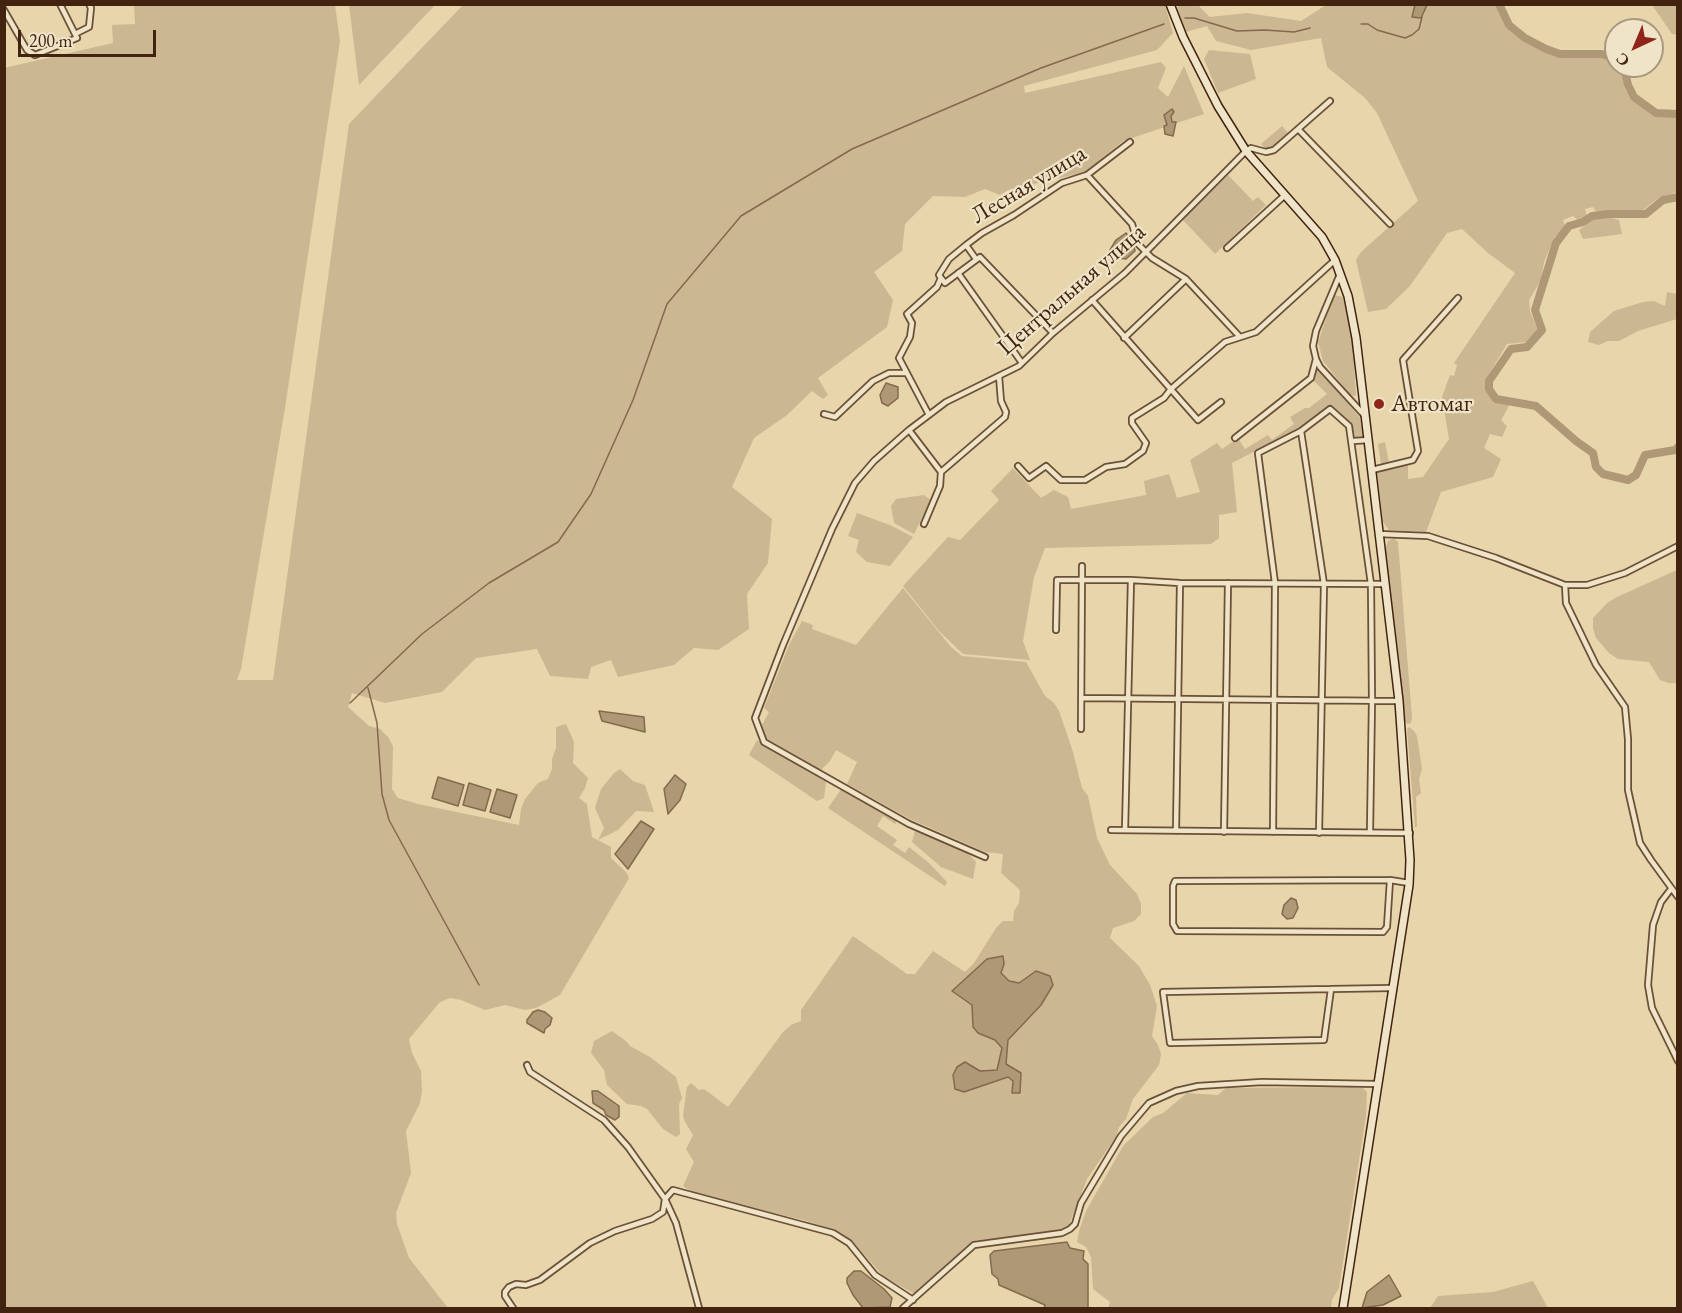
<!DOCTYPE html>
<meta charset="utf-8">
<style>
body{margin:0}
#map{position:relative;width:1682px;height:1313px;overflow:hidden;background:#e7d5ab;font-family:"EB Garamond",serif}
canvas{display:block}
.frame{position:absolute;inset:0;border:6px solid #422310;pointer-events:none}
.north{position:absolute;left:1604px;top:18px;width:60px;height:60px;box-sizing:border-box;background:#efe4c8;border:2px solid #aa977e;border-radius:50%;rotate:224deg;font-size:16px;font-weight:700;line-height:24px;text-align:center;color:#422310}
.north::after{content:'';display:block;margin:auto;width:21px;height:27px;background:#8f2418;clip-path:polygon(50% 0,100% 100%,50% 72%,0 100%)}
.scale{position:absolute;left:18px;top:30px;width:138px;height:27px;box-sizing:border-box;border:3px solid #422310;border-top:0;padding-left:8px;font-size:18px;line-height:21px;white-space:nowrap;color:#422310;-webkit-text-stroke:4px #efe4c8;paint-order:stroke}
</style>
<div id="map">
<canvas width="1682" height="1313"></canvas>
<div class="frame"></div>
<div class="north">С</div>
<div class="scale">200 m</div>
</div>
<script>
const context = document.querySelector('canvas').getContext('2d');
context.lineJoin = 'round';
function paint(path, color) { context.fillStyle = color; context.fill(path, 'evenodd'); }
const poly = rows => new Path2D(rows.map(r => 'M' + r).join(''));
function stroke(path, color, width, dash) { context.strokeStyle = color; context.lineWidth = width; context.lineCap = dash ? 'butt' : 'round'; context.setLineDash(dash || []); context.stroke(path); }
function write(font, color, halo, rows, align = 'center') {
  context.font = font + ' "EB Garamond",serif'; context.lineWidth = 4.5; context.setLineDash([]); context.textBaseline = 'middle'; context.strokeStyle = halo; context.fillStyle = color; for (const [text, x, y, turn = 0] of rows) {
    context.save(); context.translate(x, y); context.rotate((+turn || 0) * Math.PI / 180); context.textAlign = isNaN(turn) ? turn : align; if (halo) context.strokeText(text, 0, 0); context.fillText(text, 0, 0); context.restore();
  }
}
paint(poly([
 [134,5,335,5,340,41,285,408,241,669,237,680,273,680,349,124,463,5,1165,5,1173,33,1157,50,1024,86,1025,93,1161,62,1166,68,1158,88,1168,97,1184,66,1204,114,1123,141,1085,172,1008,190,1000,195,985,189,965,197,933,196,905,224,902,251,874,272,893,300,887,327,818,378,828,395,823,399,812,391,787,415,754,438,732,487,772,519,768,563,747,594,749,629,718,650,694,648,674,665,618,677,611,660,591,667,588,679,550,676,537,649,476,658,442,692,385,703,352,693,348,707,369,726,380,729,388,737,393,746,392,789,398,798,418,804,519,825,521,809,525,799,538,783,548,779,552,769,552,759,556,748,556,727,566,724,574,742,573,763,588,778,585,788,579,798,587,804,592,837,611,847,611,858,626,872,629,878,560,995,536,1008,525,1010,505,1005,485,1010,461,1000,450,998,440,1002,409,1039,412,1053,421,1071,422,1092,420,1103,406,1131,411,1173,396,1213,397,1224,409,1258,448,1308,5,1308,4,68,113,43,112,25,135,24],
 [349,5,349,4,435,5,359,85],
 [1179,5,1198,5,1210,17,1247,13,1301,21,1326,5,1495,5,1506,26,1528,44,1560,57,1602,56,1614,61,1616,66,1621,67,1625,89,1631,99,1654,115,1677,117,1677,192,1660,197,1642,211,1610,210,1597,213,1593,207,1585,209,1587,216,1579,221,1573,216,1563,220,1565,227,1555,237,1544,262,1541,280,1529,300,1530,312,1538,329,1527,342,1507,344,1486,379,1485,390,1494,401,1510,404,1501,420,1507,426,1502,437,1490,434,1484,448,1501,459,1493,477,1441,492,1426,532,1389,530,1383,522,1377,473,1379,471,1408,464,1408,479,1423,477,1449,439,1442,397,1450,375,1454,376,1457,365,1454,363,1515,273,1488,253,1462,229,1447,233,1410,286,1386,309,1368,312,1356,260,1361,252,1418,201,1377,113,1365,98,1327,67,1321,38,1251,50,1216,41,1207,26,1186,32,1177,8],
 [1652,5,1677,5,1677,35,1672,34],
 [1209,50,1250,54,1256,79,1218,93,1204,59],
 [1282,126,1289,134,1273,148,1265,148,1261,144],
 [1228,175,1253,201,1258,197,1266,205,1215,254,1182,219],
 [1609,217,1619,220,1622,234,1583,239,1579,230,1592,220],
 [1667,292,1677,294,1677,319,1638,331,1619,341,1608,341,1599,345,1588,342,1590,332,1614,311,1643,302,1654,301,1665,306],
 [1334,295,1343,297,1353,345,1356,396,1350,395,1323,361,1318,342],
 [1317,367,1360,418,1364,437,1355,438,1351,424,1329,405,1300,428,1232,463,1237,512,1219,515,1219,538,1211,544,1045,548,1034,577,1023,641,1030,660,963,654,939,631,903,586,948,537,960,540,999,500,991,491,1013,468,1041,498,1054,490,1068,497,1071,509,1146,495,1144,481,1169,474,1177,498,1200,492,1190,460,1217,443,1222,449,1238,438,1245,449,1268,435,1272,440,1294,424,1290,417,1305,408,1309,408,1327,394,1313,380],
 [1385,442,1389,463,1381,464,1378,444],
 [924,495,931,500,914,534,894,523,891,506,896,499],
 [857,513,890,525,913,537,890,566,867,562,856,552,859,540,848,536],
 [1394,538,1398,542,1412,718,1411,723,1408,724,1404,721,1385,550,1388,541],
 [1677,570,1677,683,1669,683,1660,680,1649,662,1618,659,1609,653,1596,638,1593,628,1593,618,1607,603,1617,597],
 [903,588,951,647,962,656,1026,662,1045,696,1054,703,1059,711,1073,752,1082,788,1088,796,1097,838,1110,865,1137,894,1141,904,1141,914,1134,921,1113,928,1110,938,1139,966,1150,985,1157,1006,1152,1036,1158,1045,1161,1054,1159,1065,1133,1099,1126,1119,1119,1127,1116,1137,1087,1179,1069,1225,1061,1230,974,1241,915,1294,884,1277,855,1244,841,1233,803,1220,695,1194,683,1186,694,1162,686,1149,693,1135,684,1120,683,1115,687,1087,691,1083,699,1090,704,1089,728,1107,783,1032,791,1025,801,1021,801,1010,853,936,907,974,915,974,933,951,965,972,974,963,996,928,1003,921,1013,921,1014,911,1019,903,1020,890,1001,873,1003,854,985,852,910,819,847,784,857,762,836,750,830,761,821,770,767,739,762,725,769,712,764,708,789,645,802,621,813,625,812,629,856,645],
 [1004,964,1000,973,1009,981,1019,983,1036,971,1053,985,1041,1005,1008,1040,1006,1065,1020,1093,1012,1093,1013,1081,1008,1077,964,1092,953,1075,957,1067,965,1062,980,1071,997,1071,1002,1056,1002,1048,995,1040,978,1033,973,1027,972,1005],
 [1409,727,1414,731,1417,736,1422,769,1419,779,1421,793,1416,797,1417,827,1415,827,1407,729],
 [757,740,826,782,824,798,817,801,749,755],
 [620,769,633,781,645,785,654,812,636,811,618,830,598,840,604,828,595,808,601,789,614,773],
 [842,788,898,820,895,824,883,816,877,826,897,840,893,845,905,853,909,847,929,863,947,882,945,886,828,808],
 [915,831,968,853,976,862,973,879,941,867,912,842],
 [612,1031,626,1041,630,1046,650,1057,676,1077,682,1098,679,1104,680,1134,676,1137,663,1129,647,1109,641,1106,627,1104,607,1085,604,1070,591,1053,594,1041],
 [1353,1087,1363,1088,1367,1092,1366,1116,1339,1288,1332,1300,1331,1308,1108,1308,1110,1302,1093,1289,1091,1257,1086,1247,1077,1242,1079,1231,1086,1211,1123,1146,1153,1117,1163,1113,1187,1093,1218,1095,1226,1088],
 [1533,1281,1548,1308,1430,1308,1438,1296,1493,1292]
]), '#cbb791');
const water = poly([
 [1415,5,1427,5,1421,18,1412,17,1415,5],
 [1172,109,1174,112,1171,116,1172,122,1176,122,1173,136,1165,134,1164,126,1167,125,1164,115,1172,109],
 [1126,233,1133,242,1135,251,1126,259,1118,258,1110,250,1116,240,1126,233],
 [886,383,898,387,898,398,888,406,882,403,880,395,886,383],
 [599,711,644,717,645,732,602,721,599,711],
 [675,775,686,784,680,800,668,814,664,789,675,775],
 [438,777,464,785,458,806,432,798,438,777],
 [469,783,491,790,485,811,463,805,469,783],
 [497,789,517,795,510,818,490,812,497,789],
 [641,821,654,829,628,869,615,854,641,821],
 [1291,898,1296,900,1298,908,1293,918,1287,919,1282,914,1284,905,1291,898],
 [1003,956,1004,964,1001,973,1009,981,1019,983,1036,971,1050,976,1053,985,1041,1005,1008,1040,1006,1064,1021,1073,1020,1093,1012,1093,1013,1081,1008,1077,964,1092,955,1089,953,1075,957,1067,965,1062,980,1071,997,1070,1002,1048,995,1040,978,1033,973,1027,972,1005,952,991,987,959,1003,956],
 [538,1010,545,1012,552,1018,550,1025,545,1029,544,1033,527,1023,527,1020,533,1012,538,1010],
 [592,1091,598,1091,619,1106,619,1117,615,1120,606,1115,604,1110,593,1103,592,1091],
 [1067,1242,1070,1248,1084,1251,1083,1259,1088,1264,1088,1308,1044,1308,1045,1305,999,1285,998,1279,992,1274,990,1255,994,1251,1067,1242],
 [854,1271,861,1271,884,1289,892,1298,890,1307,863,1308,853,1295,847,1283,847,1278,854,1271],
 [1389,1275,1401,1296,1383,1305,1362,1308,1367,1292,1389,1275]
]);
paint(water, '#af9876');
stroke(water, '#83694d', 1.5);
stroke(poly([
 [1185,18,1194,18,1237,31,1265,30,1294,32,1310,28],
 [1361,24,1368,24,1377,30,1405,38,1412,35,1419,29,1422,17],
 [368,688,377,723,382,794,389,820,479,985],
 [350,703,422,634,489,583,558,542,591,494,633,400,667,304,741,216,852,149,1041,68,1164,24]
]), '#83694d', 1.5);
stroke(poly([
 [1499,4,1509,25,1525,38,1546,49,1560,54,1602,54,1616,59],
 [1624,66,1628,85,1634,97,1656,113,1678,114],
 [1678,197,1663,200,1646,214,1609,214,1592,216,1583,222,1569,226,1556,243,1535,310,1542,330,1527,347,1511,349,1489,381,1489,389,1496,399,1536,406,1576,441,1593,453,1596,467,1603,474,1628,480,1636,475,1645,455,1675,450,1678,447]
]), '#af9876', 8);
const minor = poly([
 [4,10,27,50,35,55,77,38,60,4],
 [75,34,89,27,91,8,89,4],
 [1298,129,1390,224],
 [1087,175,1132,224,1138,244,1152,258,1186,279,1240,337],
 [966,245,976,259],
 [1227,248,1285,195],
 [958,273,1022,363],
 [1340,274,1316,331,1313,346,1316,359,1320,367,1365,416],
 [941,278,945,283,980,257,1053,333],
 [1092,300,1198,420,1221,402],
 [1124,338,1186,279],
 [824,414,835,417,873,381,889,373,906,373],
 [929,415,899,358,910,337,912,323,907,314,937,287,941,278,939,275,949,259,966,245,982,233,1014,215,1062,183,1087,175,1130,142],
 [909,430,941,472],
 [1301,431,1324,584,1319,833],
 [1235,438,1311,378,1316,359],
 [1353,441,1369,440],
 [1018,466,1029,478,1046,466,1061,480,1085,480,1106,467,1125,464,1143,451,1146,443,1132,423,1132,418,1164,398,1171,389,1225,342,1256,332,1335,260],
 [1372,470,1413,460,1418,451,1403,360,1458,298],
 [924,524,940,486,941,472,1005,417,1006,412,1001,401,999,376],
 [1379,534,1428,536,1496,558,1565,585,1587,585,1625,573,1678,546],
 [1565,585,1566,603,1596,665,1625,707,1628,739,1628,790,1640,843,1651,860,1678,897],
 [1056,630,1057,580,1131,580,1180,583,1385,584],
 [1082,698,1399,701],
 [1081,729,1082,566],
 [1111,830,1410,833],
 [1125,830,1131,580],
 [1176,831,1180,583],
 [1224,832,1228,583],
 [1273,832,1275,583,1258,453,1301,431,1330,409,1349,426,1371,584,1372,700,1370,832],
 [985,857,909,824,764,742,755,718,783,645,832,529,855,483,874,461,909,430,946,402,1019,366,1053,333,1125,273,1246,151,1251,148,1266,152,1274,150,1330,101],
 [1390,880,1387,927,1383,932,1177,931,1173,924,1173,886,1175,881,1390,880,1409,883],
 [1671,889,1661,902,1653,925,1648,985,1652,1008,1678,1061],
 [1331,989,1324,1040,1170,1043,1163,992,1331,989,1392,988],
 [513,1308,505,1296,505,1292,509,1287,516,1284,526,1285,540,1280,590,1243,615,1231,652,1219,663,1212,665,1199,628,1147,604,1120,530,1072,527,1065],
 [699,1308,676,1223,665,1199,673,1190,833,1233,849,1243,875,1275,913,1300],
 [903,1308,974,1245,1062,1233,1070,1229,1075,1224,1081,1203,1121,1136,1149,1103,1176,1091,1198,1086,1262,1082,1378,1084]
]);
const secondary = poly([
 [1170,4,1183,37,1218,106,1246,151,1322,237,1335,260,1348,296,1356,338,1399,701,1410,860,1409,885,1343,1308]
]);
stroke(minor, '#6b5037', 8);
stroke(secondary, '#422310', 10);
stroke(minor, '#efe4c8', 4.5);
stroke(secondary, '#efe4c8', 7);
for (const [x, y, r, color] of [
 [1379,404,6,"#8f2418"]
]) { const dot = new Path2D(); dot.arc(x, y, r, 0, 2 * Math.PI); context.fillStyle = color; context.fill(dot); stroke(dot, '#efe4c8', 2); }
write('24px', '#422310', '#efe4c8', [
 ["Лесная улица",1029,185,-31],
 ["Центральная улица",1072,290,-41]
]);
write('24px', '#422310', '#efe4c8', [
 ["Автомаг",1391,404]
], 'left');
</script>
